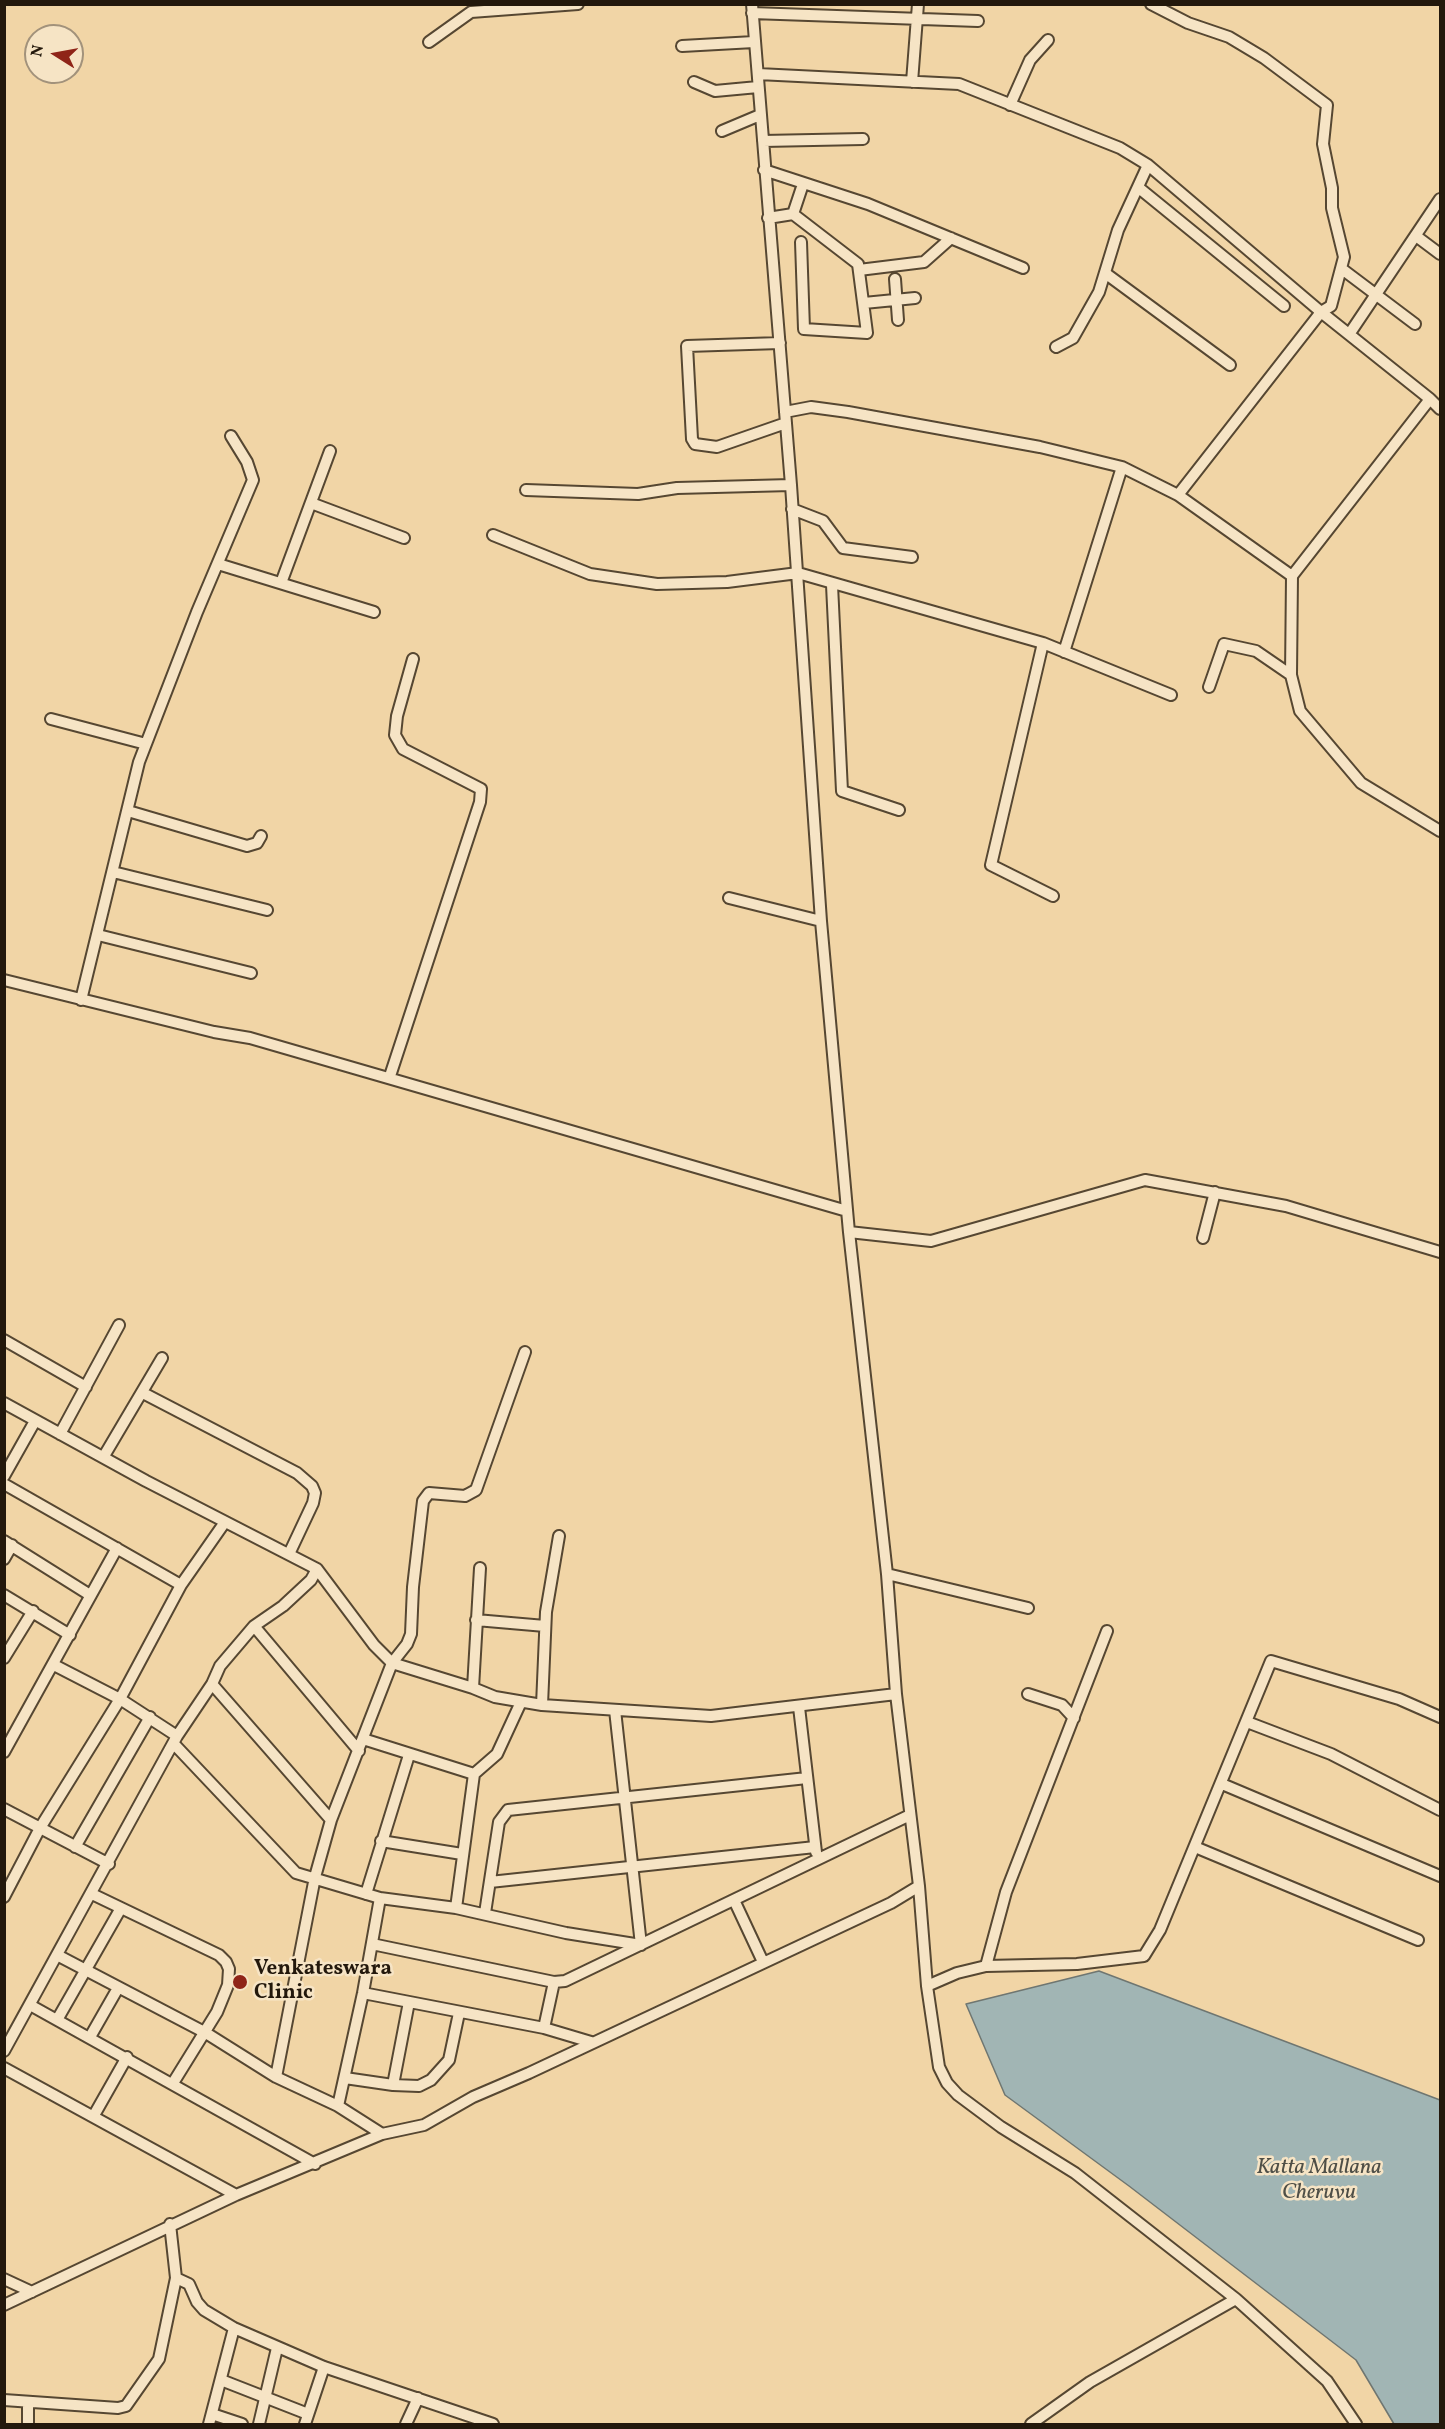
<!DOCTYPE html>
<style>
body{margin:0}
#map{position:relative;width:1445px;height:2429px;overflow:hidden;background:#f1d5a6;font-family:Vollkorn,serif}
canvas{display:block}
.frame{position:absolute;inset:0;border:6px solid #23180c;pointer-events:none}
.north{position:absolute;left:24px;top:24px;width:60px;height:60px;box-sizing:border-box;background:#f6e4c5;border:2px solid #a2927b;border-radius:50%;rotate:281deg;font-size:16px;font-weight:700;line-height:24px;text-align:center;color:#23180c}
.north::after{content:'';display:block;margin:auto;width:21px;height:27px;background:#8f2418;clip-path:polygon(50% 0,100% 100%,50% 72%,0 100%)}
</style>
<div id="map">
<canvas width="1445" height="2429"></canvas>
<div class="frame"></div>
<div class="north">N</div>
</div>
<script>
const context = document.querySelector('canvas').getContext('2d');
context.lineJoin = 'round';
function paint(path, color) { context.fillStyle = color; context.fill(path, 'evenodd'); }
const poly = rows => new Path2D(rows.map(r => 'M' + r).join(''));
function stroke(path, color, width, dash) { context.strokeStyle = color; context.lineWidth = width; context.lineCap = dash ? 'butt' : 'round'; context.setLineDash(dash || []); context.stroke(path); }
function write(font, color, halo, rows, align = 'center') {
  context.font = font + ' Vollkorn,serif'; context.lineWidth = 5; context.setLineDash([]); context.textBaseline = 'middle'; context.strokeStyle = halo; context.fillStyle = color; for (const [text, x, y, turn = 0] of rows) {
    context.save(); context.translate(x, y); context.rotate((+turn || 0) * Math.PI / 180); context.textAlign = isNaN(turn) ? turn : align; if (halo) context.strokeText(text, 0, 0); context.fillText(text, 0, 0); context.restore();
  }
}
const water = poly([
 [1099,1971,1440,2100,1440,2424,1394,2424,1356,2360,1129,2186,1005,2095,966,2004,1099,1971]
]);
paint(water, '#a1b5b4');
stroke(water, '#6f7671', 1.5);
const street = poly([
 [752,4,791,485,821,921,849,1232,887,1574,896,1694,919,1886,927,1986,939,2067,947,2083,958,2095,1001,2127,1075,2173,1236,2299,1327,2381,1356,2424],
 [1151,4,1188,23,1229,37,1264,58,1327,105,1323,144,1332,188,1332,208,1344,257,1331,306,1321,312,1178,495],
 [752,13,978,21],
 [429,42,471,12,578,4],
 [682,46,754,42],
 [758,74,959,84,1120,148,1148,165,1321,312,1430,399,1292,576,1291,675,1300,711,1361,783,1440,831],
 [694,82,715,91,758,87],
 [912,82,918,4],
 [1010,105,1030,60,1048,40],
 [722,131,760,115],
 [763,141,863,139],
 [764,170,868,204,1023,268],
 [1139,188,1284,306],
 [793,214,803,184],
 [768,218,793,214,858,264,867,333,804,329,801,242],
 [1416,236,1440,254],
 [1342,269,1415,324],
 [859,270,924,262,951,238],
 [1105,273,1230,365],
 [895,279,898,320],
 [864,303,915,298],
 [1350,333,1440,199],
 [780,343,687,346,692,439,695,444,717,447,786,423],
 [1056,347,1073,338,1099,292,1118,230,1148,165],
 [1430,399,1440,409],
 [785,412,811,407,848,412,1040,447,1122,467,1178,495,1292,576],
 [526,490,638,494,677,488,791,485],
 [311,503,404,538],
 [792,509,823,521,843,548,912,557],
 [493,535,590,574,657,584,727,582,798,573,1043,643,1171,695],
 [218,564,374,612],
 [281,583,330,451],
 [832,585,842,791,899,810],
 [1043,643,991,865,1053,896],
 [1064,652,1122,467],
 [1209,687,1224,644,1256,651,1291,675],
 [51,719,146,744],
 [128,811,247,846,257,843,261,836],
 [113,872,267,910],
 [729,898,821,921],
 [98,935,251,973],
 [4,980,214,1032,250,1038,847,1211],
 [81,1000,139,762,197,612,253,480,247,462,231,436],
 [390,1076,480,802,481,789,403,749,395,735,397,716,413,659],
 [849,1232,931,1241,1145,1180,1286,1206,1440,1252],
 [1203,1238,1215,1192],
 [4,1340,86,1387],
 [143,1393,297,1473,312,1486,315,1493,313,1503,289,1554],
 [4,1403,146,1481,317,1569,374,1645,392,1663,473,1688,495,1697,542,1705,711,1716,896,1694],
 [60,1434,119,1325],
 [104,1456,162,1358],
 [4,1476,35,1421],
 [4,1484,181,1585],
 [4,1541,90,1595],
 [4,1559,12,1545],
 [887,1574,1028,1608],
 [4,1595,70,1635],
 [476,1620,545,1626],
 [254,1626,359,1751],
 [4,1658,33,1611],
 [54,1665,120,1699,177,1736],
 [212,1684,331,1820],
 [473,1688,480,1568],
 [1028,1694,1062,1705,1074,1718],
 [542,1705,546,1612,559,1536],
 [799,1707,816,1852],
 [1247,1722,1331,1754,1440,1810],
 [363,1739,474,1774],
 [174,1744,296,1873,380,1898,456,1908,566,1933,641,1945,615,1710],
 [4,1752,117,1548],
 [1222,1784,1440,1876],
 [4,1809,109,1864],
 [381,1841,462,1854],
 [75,1847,150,1717],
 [1195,1847,1418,1940],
 [490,1882,815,1847],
 [92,1894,219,1955,226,1962,229,1969,228,1985,217,2012,173,2083],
 [366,1894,409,1755],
 [4,1897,40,1828,120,1699,181,1585,225,1522],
 [734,1900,763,1962],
 [456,1908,474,1774,497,1754,521,1702],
 [485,1913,499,1822,508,1810,807,1778],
 [372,1944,554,1982,565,1981,910,1815],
 [57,1955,206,2033,276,2077,338,2106,382,2134],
 [986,1966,1006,1892,1107,1631],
 [927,1986,957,1973,986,1966,1077,1964,1144,1956,1160,1930,1271,1661,1399,1699,1440,1717],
 [363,1993,544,2028,591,2042],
 [30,2005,315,2164],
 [57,2020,121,1908],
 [544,2028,554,1982],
 [90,2037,118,1988],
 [4,2051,177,1736,212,1684,220,1666,254,1626,283,1606,311,1580,317,1569],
 [4,2068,236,2195],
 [276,2077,315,1877,331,1820,392,1663,407,1644,411,1634,413,1587,423,1501,429,1493,465,1496,476,1490,525,1352],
 [345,2078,393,2085,419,2086,431,2080,449,2060,459,2013],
 [393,2085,409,2002],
 [338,2106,363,1993,380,1898],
 [93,2117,127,2057],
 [176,2278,189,2284,197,2302,204,2310,234,2328,324,2367,493,2424],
 [4,2279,32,2292],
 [4,2305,236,2195,382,2134,424,2125,473,2097,529,2073,891,1903,919,1886],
 [221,2380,308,2414],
 [4,2400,118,2408,126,2406,159,2359,176,2278,170,2224],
 [212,2414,242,2424],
 [28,2424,28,2403],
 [209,2424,234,2328],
 [259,2424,277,2348],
 [305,2424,324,2367],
 [406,2424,418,2398],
 [1031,2424,1090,2382,1236,2299]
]);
stroke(street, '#564732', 14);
stroke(street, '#f6e4c5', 10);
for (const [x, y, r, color] of [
 [240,1982,8,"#8f2418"]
]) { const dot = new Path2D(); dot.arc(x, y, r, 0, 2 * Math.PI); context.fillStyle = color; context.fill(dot); stroke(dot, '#f6e4c5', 2); }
write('bold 21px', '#23180c', '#f6e4c5', [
 ["Venkateswara",254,1970],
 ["Clinic",254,1994]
], 'left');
write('italic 22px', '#4f4f47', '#f6e4c5', [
 ["Katta Mallana",1319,2169],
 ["Cheruvu",1319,2194]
]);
</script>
